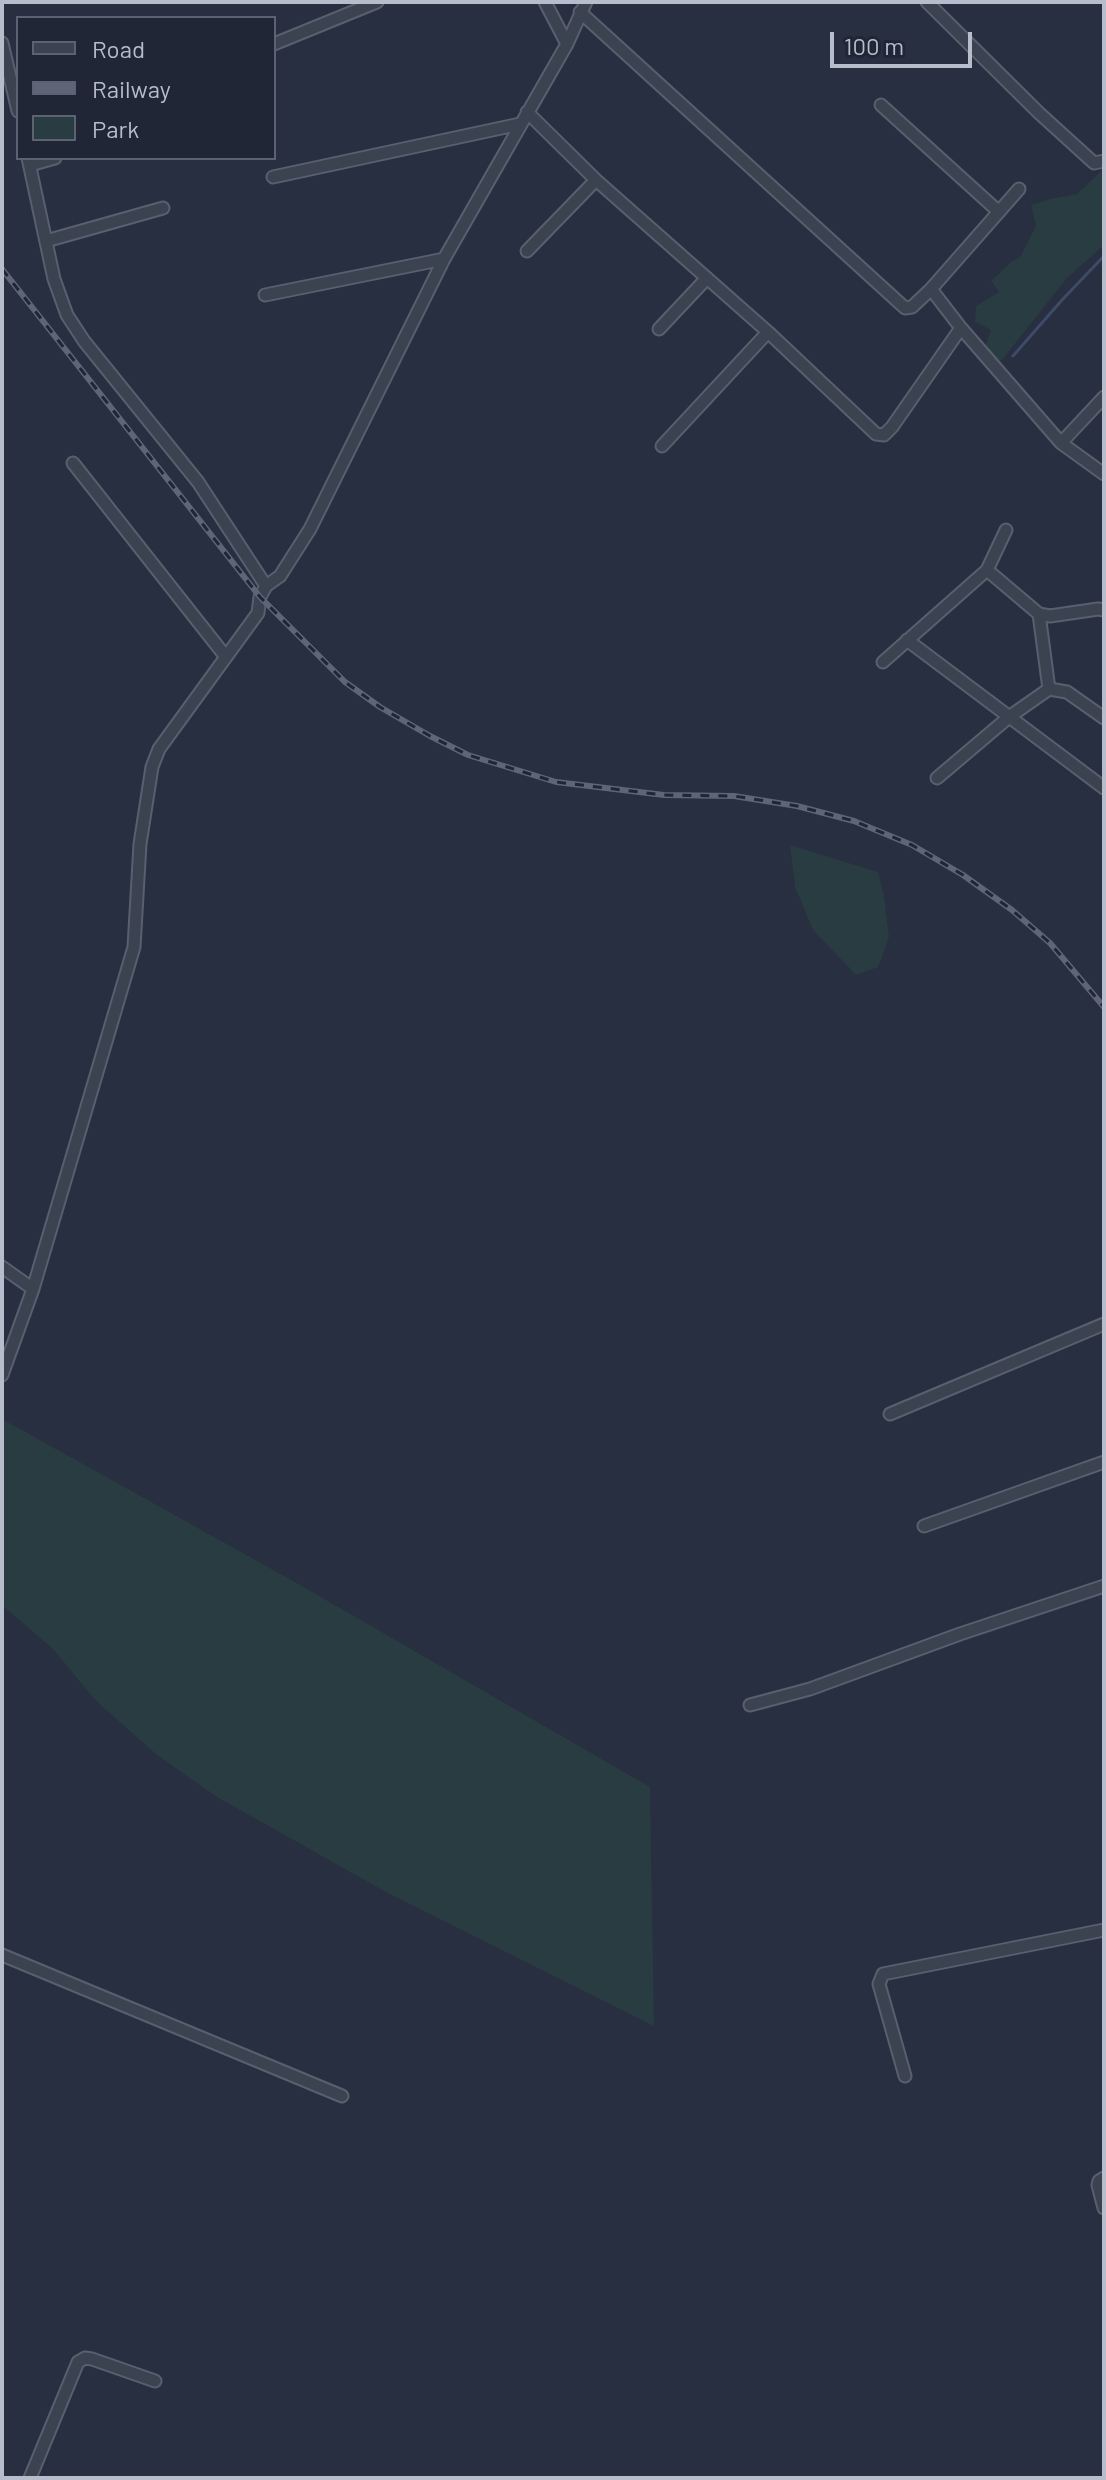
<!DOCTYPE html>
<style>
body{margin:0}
#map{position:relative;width:1106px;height:2480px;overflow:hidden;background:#272f40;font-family:Barlow,sans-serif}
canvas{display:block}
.frame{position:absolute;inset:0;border:4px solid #b8bdcb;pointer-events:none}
.legend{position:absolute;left:16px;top:16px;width:260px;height:144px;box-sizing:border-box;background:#202636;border:2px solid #5d6272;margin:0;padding:10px 14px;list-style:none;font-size:24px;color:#b8bdcb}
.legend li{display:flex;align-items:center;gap:16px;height:40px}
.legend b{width:40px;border:2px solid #5d6272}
.scale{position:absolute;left:830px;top:32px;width:142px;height:36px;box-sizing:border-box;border:4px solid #b8bdcb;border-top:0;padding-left:10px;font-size:24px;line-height:28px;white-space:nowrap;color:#b8bdcb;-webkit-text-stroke:6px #202636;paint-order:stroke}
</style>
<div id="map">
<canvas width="1106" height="2480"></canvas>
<div class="frame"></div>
<ul class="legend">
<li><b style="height:10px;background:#3b4250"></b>Road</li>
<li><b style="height:10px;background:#5d6577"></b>Railway</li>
<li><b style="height:22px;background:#293c41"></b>Park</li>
</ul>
<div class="scale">100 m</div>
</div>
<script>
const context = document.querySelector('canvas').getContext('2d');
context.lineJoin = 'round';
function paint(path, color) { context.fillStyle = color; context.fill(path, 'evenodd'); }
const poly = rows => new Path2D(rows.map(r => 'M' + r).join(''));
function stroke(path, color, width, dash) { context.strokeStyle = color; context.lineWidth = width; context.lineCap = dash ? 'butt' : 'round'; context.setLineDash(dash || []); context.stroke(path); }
paint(poly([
 [1104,168,1104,245,1067,278,1002,360,995,360,984,350,991,330,975,322,976,306,999,292,991,281,1011,262,1021,256,1036,226,1031,205,1050,199,1077,194],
 [790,845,878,872,884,896,889,937,878,967,856,975,813,930,795,887],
 [2,1419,295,1582,650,1787,654,2026,386,1892,217,1797,157,1755,95,1700,53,1649,2,1605]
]), '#293c41');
stroke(poly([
 [1013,356,1062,300,1104,256]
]), '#3e4b68', 3);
const minor = poly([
 [545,2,567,44],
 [927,2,1039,113,1094,163,1104,161],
 [580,12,905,308,912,307,931,289,1019,189],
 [2,43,18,111],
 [274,44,377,2],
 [881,105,999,212],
 [527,112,596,180,768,332,876,434,884,435,892,427,961,328],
 [28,158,54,279,67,315,84,341,198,482,266,586],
 [30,165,55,158],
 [273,177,520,124],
 [46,241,163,208],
 [527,251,596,180],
 [931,289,961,328,1061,443,1104,474],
 [265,295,444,259],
 [659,329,707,278],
 [1061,443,1104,397],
 [662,446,768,332],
 [73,463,226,657],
 [987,570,1039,614,1050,616,1098,609,1104,610],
 [1039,614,1049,689],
 [907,640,1104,788],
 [883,662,987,570,1006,530],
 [937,778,1009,717,1049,689,1067,692,1104,718],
 [2,1267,33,1289],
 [2,1375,33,1289,134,947,140,844,152,767,159,749,258,613,260,597,266,586,280,576,310,529,444,259,567,44,586,2],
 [890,1414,1104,1324],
 [924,1526,1104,1462],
 [750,1705,810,1689,960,1634,1104,1586],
 [2,1955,342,2096],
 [905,2076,879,1984,883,1974,1104,1930],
 [1104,2178,1099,2181,1098,2185,1104,2208],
 [30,2478,78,2362,85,2358,92,2359,155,2381]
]);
stroke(minor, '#595f6e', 15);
stroke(minor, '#3b4250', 11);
const rail = poly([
 [2,269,260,597,345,682,380,707,430,736,468,755,556,782,664,795,734,796,797,806,854,821,912,845,963,875,1012,910,1050,943,1104,1007]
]);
stroke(rail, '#5d6577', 6);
stroke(rail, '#202636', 3, [9]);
</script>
